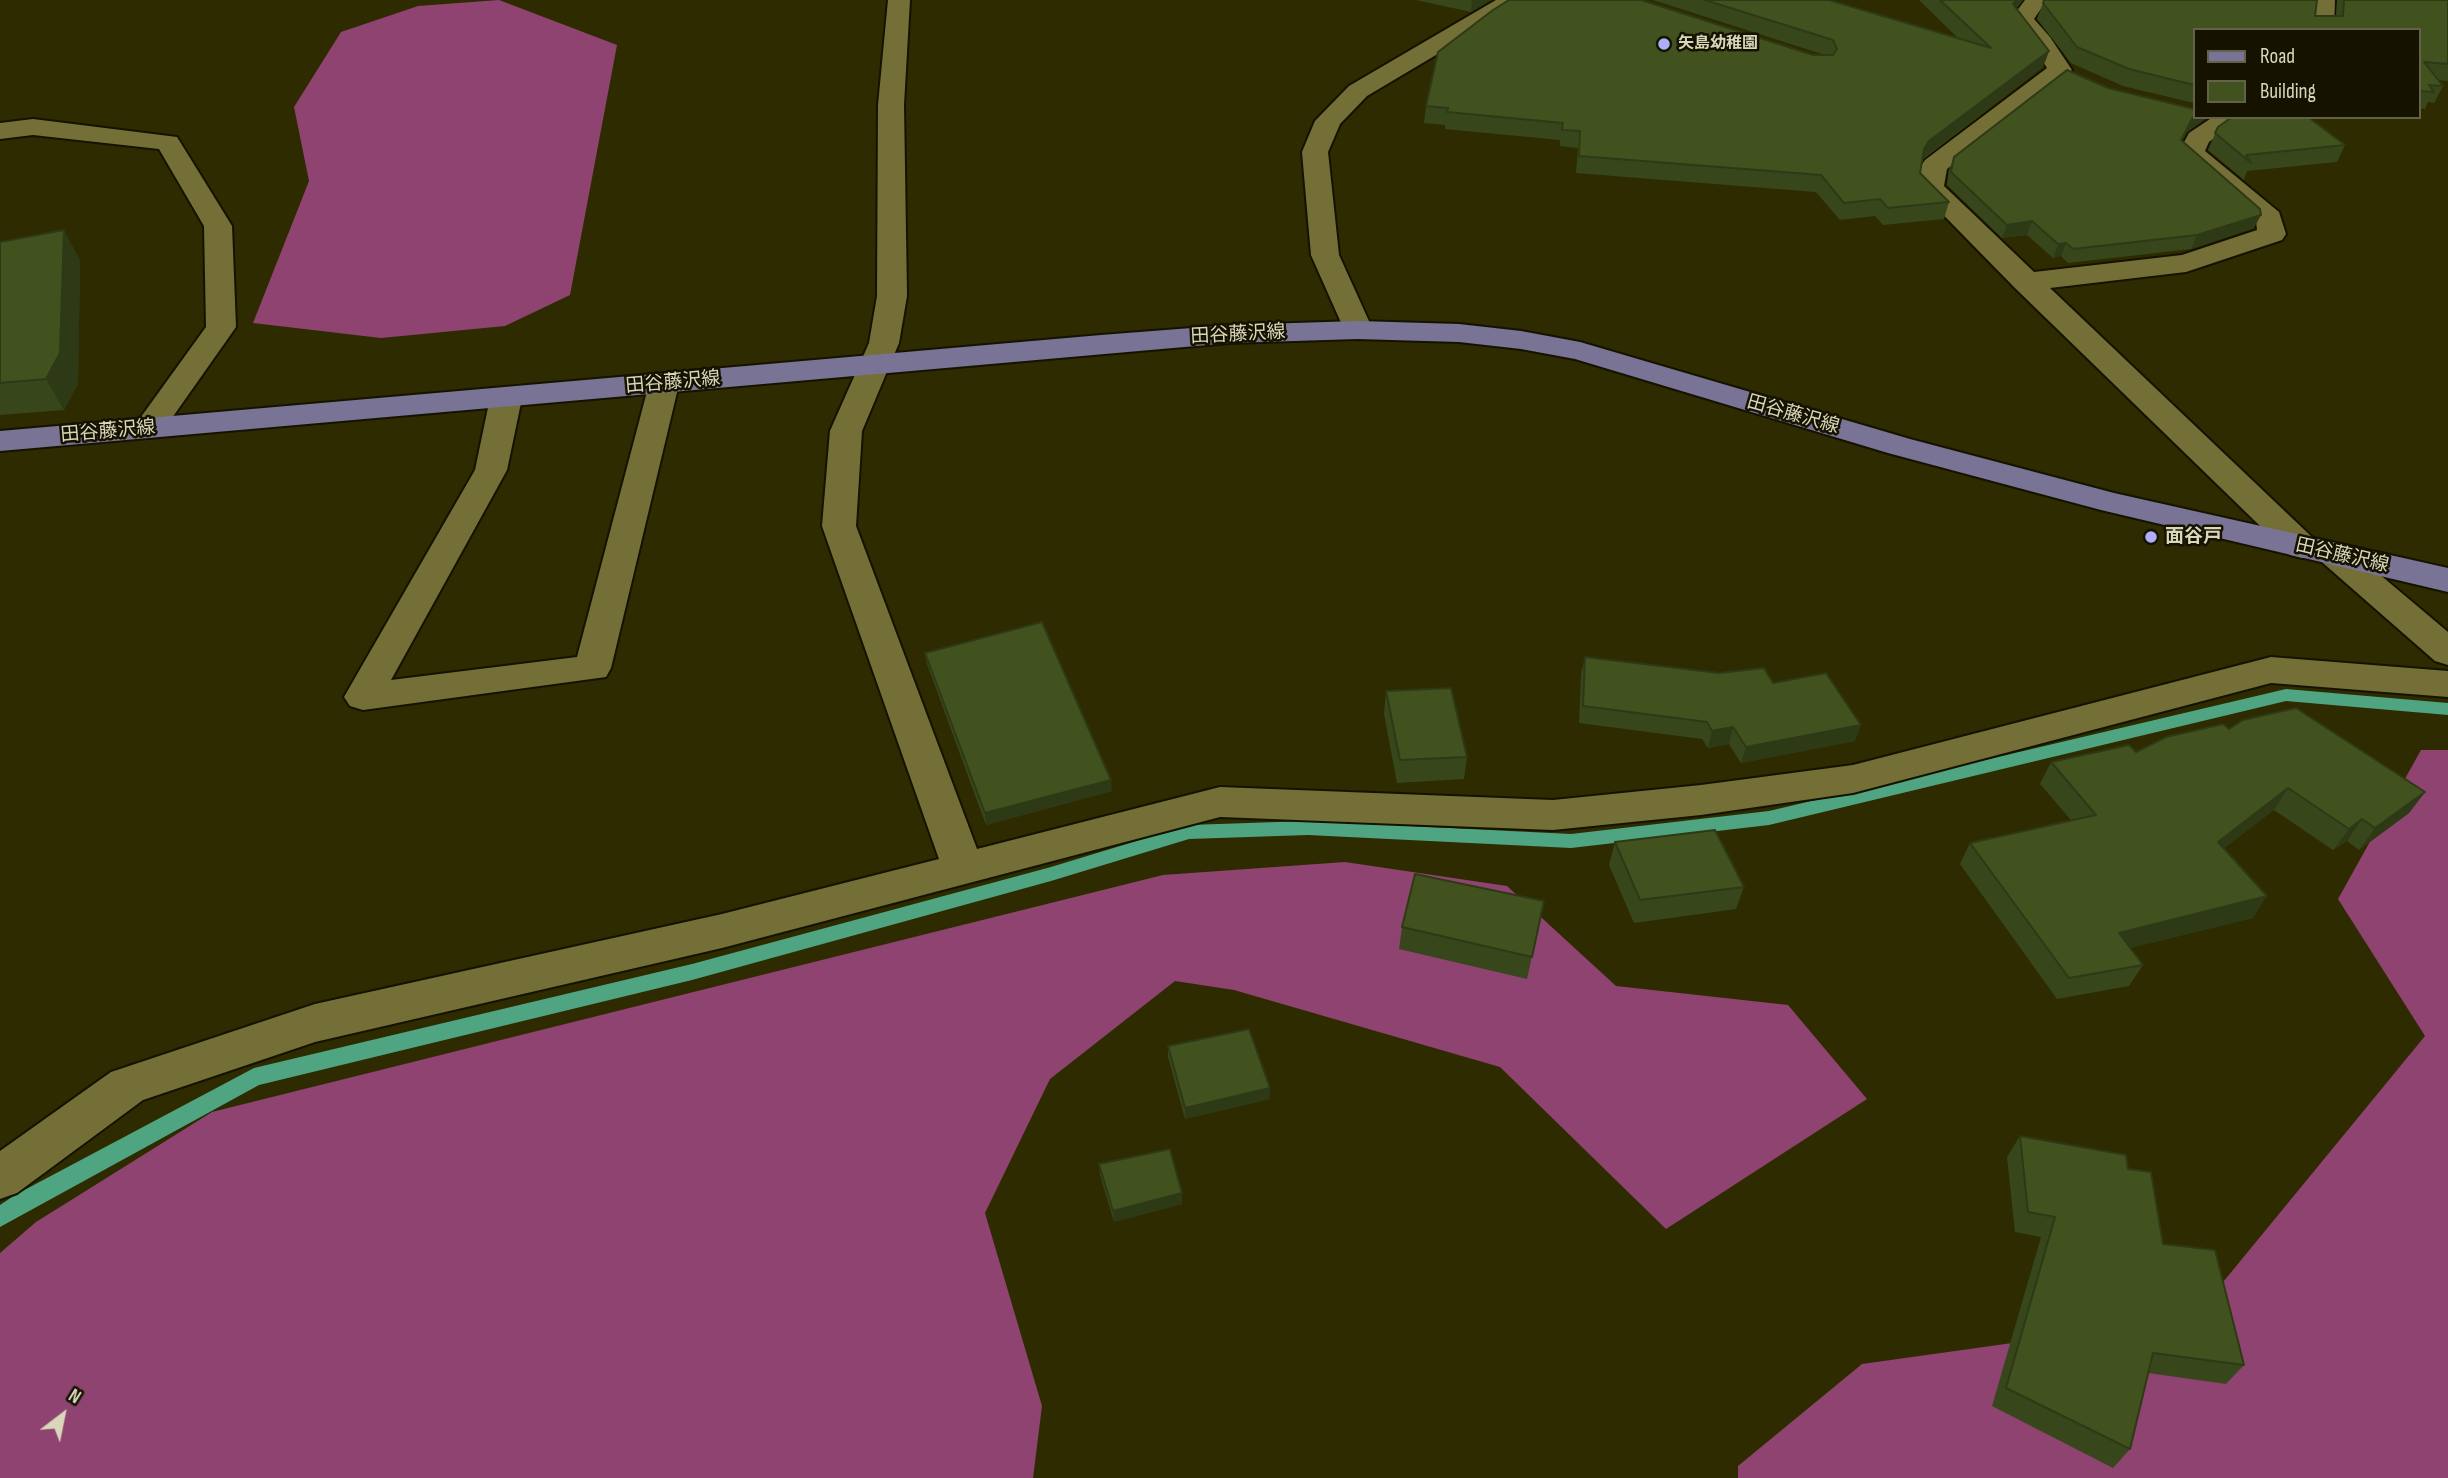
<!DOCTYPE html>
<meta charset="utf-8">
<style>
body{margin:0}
#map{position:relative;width:2448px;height:1478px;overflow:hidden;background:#2e2b00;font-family:"Sofia Sans Condensed",sans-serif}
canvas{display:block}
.legend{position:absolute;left:2193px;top:28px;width:228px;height:91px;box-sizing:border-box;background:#151300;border:2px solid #63614a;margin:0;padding:9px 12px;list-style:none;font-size:21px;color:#d9d7ba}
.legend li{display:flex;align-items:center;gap:14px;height:35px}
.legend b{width:35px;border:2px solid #63614a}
.north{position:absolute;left:28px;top:1380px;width:70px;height:70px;-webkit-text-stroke:5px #151300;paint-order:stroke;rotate:32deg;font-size:19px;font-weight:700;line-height:28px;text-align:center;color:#d9d7ba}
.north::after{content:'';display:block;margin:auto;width:24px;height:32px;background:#d9d7ba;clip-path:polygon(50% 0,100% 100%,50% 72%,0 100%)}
</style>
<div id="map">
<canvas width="2448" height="1478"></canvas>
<ul class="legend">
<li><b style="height:9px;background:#797395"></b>Road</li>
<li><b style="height:19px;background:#41521f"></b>Building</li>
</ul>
<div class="north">N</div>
</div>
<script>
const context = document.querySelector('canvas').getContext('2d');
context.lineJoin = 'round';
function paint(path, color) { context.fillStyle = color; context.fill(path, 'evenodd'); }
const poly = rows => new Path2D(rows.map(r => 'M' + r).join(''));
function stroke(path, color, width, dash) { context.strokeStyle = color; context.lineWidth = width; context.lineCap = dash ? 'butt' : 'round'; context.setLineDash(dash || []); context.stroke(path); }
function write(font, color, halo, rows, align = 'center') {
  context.font = font + ' "Sofia Sans Condensed","Noto Sans JP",sans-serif'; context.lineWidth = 5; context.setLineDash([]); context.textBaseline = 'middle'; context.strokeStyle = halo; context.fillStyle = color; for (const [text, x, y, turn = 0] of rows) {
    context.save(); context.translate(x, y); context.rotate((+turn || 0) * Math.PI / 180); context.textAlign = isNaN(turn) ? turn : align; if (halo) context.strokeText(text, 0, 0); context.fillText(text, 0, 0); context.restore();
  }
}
paint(poly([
 [499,0,617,45,570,295,505,326,381,338,253,323,309,181,294,107,341,32,418,6],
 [2421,750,2448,750,2448,1478,1738,1478,1738,1466,1862,1364,2084,1333,2219,1287,2425,1036,2338,899],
 [1345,862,1507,886,1616,986,1788,1005,1867,1099,1666,1229,1500,1067,1234,990,1175,981,1050,1079,985,1213,1042,1406,1033,1478,0,1478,0,1253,36,1222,212,1112,1163,875]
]), '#8e4370');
paint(poly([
 [2286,689,2448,703,2448,715,2286,701,1769,825,1571,848,1308,835,1189,839,1051,881,692,980,259,1085,0,1227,0,1205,15,1195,254,1068,692,964,1051,867,1189,825,1308,821,1571,834,1769,811,2286,689]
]), '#4fa581');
const minor = poly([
 [888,0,910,0,904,105,907,296,899,343,862,431,856,526,977,849,1220,787,1553,800,1701,785,1853,765,2271,657,2448,671,2448,697,2271,683,1853,793,1701,815,1553,830,1220,817,722,948,315,1042,143,1100,17,1193,0,1199,0,1151,111,1072,315,1004,722,914,939,859,822,526,830,431,869,343,877,296,878,105,888,0],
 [1496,0,1523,0,1520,5,1367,96,1340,124,1328,152,1339,255,1373,330,1369,336,1358,339,1347,336,1311,255,1302,152,1315,121,1349,86,1496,0],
 [2025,0,2047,0,2034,19,2050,37,2072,70,1947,169,1944,186,2034,272,2182,255,2257,230,2256,221,2178,153,2189,133,2213,117,2243,117,2209,142,2205,151,2279,212,2286,234,2282,240,2186,272,2050,288,2314,539,2319,547,2314,555,2302,558,2290,555,2015,288,1917,188,1921,166,1925,160,2047,68,2033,46,2010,20,2025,0],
 [2313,0,2335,0,2334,30,2310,30,2313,0],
 [33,119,177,137,232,226,236,327,160,435,149,438,138,435,133,428,206,327,204,226,159,149,33,135,0,139,0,123,33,119],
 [664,375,675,377,679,384,611,668,606,677,363,710,350,706,344,697,475,470,490,398,495,391,506,389,517,391,522,398,507,470,391,680,577,657,649,384,653,377,664,375],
 [2335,544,2347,547,2448,632,2448,665,2435,661,2323,563,2318,555,2323,547,2335,544]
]);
const major = poly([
 [1358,321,1459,324,1521,331,1580,342,1910,439,2114,493,2448,568,2448,592,2101,510,1888,453,1575,359,1521,349,1459,342,1358,339,1230,343,0,451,0,431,1101,335,1230,325,1358,321]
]);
stroke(minor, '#151300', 4);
stroke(major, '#151300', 4);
paint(minor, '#746f37');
paint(major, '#797395');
paint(poly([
 [1416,0,1491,0,1471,12],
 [1653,0,1829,0,1959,39,1919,0,2023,0,2016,9,2049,51,2043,67,1922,160,1920,173,1949,202,1944,219,1883,225,1875,216,1840,220,1816,192,1576,173,1578,148,1560,146,1560,140,1445,129,1445,125,1424,123,1426,106,1813,55,1825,55],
 [2337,0,2448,0,2448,81,2438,80,2443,86,2434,103,2428,102,2425,109,2418,108,2418,30,2194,30,2194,103,2123,86,2071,63,2037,19,2043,3,2336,16],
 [2108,88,2194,117,2205,117,2204,120,2187,132,2182,141,2254,228,2191,249,2068,263,2061,256,2053,258,2027,235,2002,238,1947,185,1949,170,1954,157],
 [2218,127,2345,145,2337,162,2247,171,2244,180,2208,150],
 [0,242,80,260,78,384,64,410,0,415],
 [925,653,1112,791,986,825,927,664],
 [1585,657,1773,683,1855,741,1741,763,1729,744,1708,748,1702,739,1579,723,1581,674],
 [1386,691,1467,757,1464,779,1397,783,1384,714],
 [2229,729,2425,792,2409,813,2359,850,2347,841,2333,850,2274,810,2224,848,2253,918,2130,948,2143,965,2129,986,2057,999,1960,864,1970,843,2071,820,2040,784,2051,762,2136,752],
 [1615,842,1744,887,1736,909,1634,923,1609,865],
 [1544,901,1527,979,1399,949,1402,927],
 [1168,1046,1270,1088,1270,1099,1185,1119,1168,1057],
 [2020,1136,2128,1169,2163,1244,2244,1365,2226,1384,2148,1373,2130,1449,2113,1468,1992,1406,2041,1237,2015,1232,2007,1157],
 [1099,1164,1182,1204,1114,1222,1100,1175]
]), '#38471b');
paint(poly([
 [1472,0,1491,0,1471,12],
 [2016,0,2023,0,2007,20,2013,4],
 [2049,51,2043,67,1923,158,1918,166,1924,149,1929,141],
 [2194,117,2205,117,2204,120,2187,132,2175,153,2181,140,2192,119],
 [2261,215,2254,228,2191,249,2197,235],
 [2032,221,2027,235,2002,238,2007,225],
 [64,230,80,260,78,384,64,410,46,379],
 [2066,243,2061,256,2053,258,2058,244],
 [1861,725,1855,741,1741,763,1746,747],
 [1733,727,1729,744,1708,748,1712,731],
 [1111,780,1112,791,986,825,985,813],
 [2288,788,2274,810,2204,863,2218,842],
 [2425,792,2409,813,2359,850,2375,828],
 [2362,819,2347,841,2333,850,2349,829],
 [2267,896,2253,918,2106,954,2119,933],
 [1270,1088,1270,1099,1185,1119,1185,1108],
 [1182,1193,1182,1204,1114,1222,1113,1211]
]), '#2e3916');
const building = poly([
 [1509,0,1641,0,1813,55,1833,55,1837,49,1833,40,1705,0,1829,0,1991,48,1940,0,2016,0,2013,4,2049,51,1929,141,1924,149,1920,173,1949,202,1888,208,1880,199,1844,203,1821,175,1579,156,1580,131,1562,130,1563,123,1447,112,1448,108,1426,106,1438,52,1493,10,1509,0],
 [2044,0,2317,0,2315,16,2343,16,2344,0,2448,0,2448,64,2424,62,2443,86,2429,85,2434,92,2418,91,2418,30,2194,30,2194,85,2129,69,2077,47,2043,3,2044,0],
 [2067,70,2108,88,2194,109,2194,117,2192,119,2181,140,2260,209,2261,215,2197,235,2073,249,2066,243,2058,244,2032,221,2007,225,1951,172,1954,157,2067,70],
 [2232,117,2308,117,2345,145,2246,155,2251,163,2215,133,2218,127,2232,117],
 [64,230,60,353,46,379,0,383,0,242,64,230],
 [1042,622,1111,780,985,813,925,653,1042,622],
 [1585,657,1719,673,1764,668,1773,683,1826,673,1861,725,1746,747,1733,727,1712,731,1707,722,1583,706,1585,657],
 [1451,688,1467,757,1400,760,1386,691,1451,688],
 [2296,708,2425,792,2375,828,2362,819,2349,829,2288,788,2218,842,2267,896,2119,933,2143,965,2069,978,1970,843,2096,815,2051,762,2129,745,2136,752,2166,737,2223,724,2229,729,2243,720,2296,708],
 [1715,830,1744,887,1640,900,1615,842,1715,830],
 [1415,874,1544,901,1532,957,1402,927,1415,874],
 [1249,1029,1270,1088,1185,1108,1168,1046,1249,1029],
 [2020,1136,2126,1155,2128,1169,2151,1172,2163,1244,2215,1250,2244,1365,2153,1353,2130,1449,2006,1388,2055,1217,2028,1212,2020,1136],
 [1170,1149,1182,1193,1113,1211,1099,1164,1170,1149]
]);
paint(building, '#41521f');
stroke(building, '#2e3916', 2);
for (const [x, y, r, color] of [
 [1664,44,7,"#b0aefa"],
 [2151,537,7,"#b0aefa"]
]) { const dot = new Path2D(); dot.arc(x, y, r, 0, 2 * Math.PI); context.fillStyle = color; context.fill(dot); stroke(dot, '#151300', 2.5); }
write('bold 16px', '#d9d7ba', '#151300', [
 ["矢島幼稚園",1678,44]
], 'left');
write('19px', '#d9d7ba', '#151300', [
 ["田谷藤沢線",1238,335,-3],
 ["田谷藤沢線",673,383,-5],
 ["田谷藤沢線",1793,415,16],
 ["田谷藤沢線",108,432,-5],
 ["田谷藤沢線",2342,556,13]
]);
write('bold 19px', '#d9d7ba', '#151300', [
 ["面谷戸",2165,537]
], 'left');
</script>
